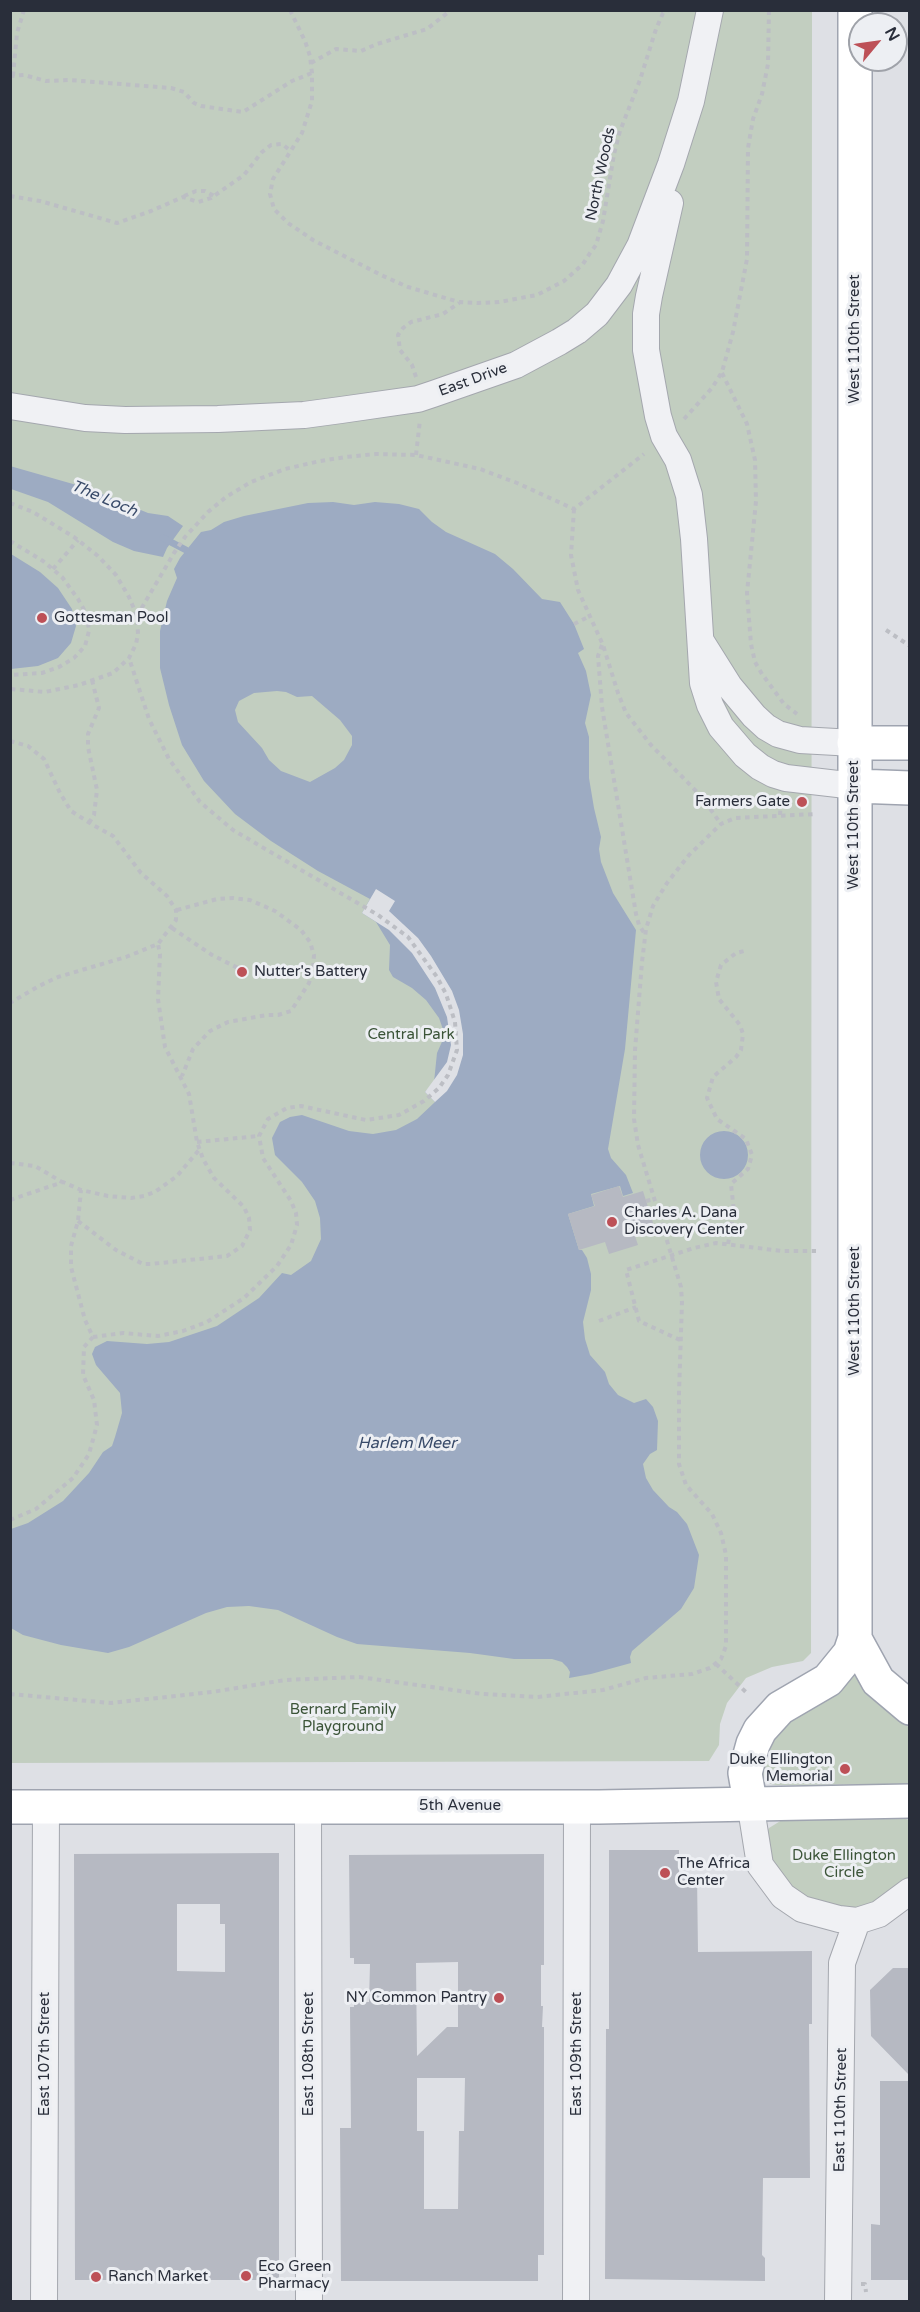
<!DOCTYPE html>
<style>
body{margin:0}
#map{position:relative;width:920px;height:2312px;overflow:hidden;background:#dee0e5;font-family:"Varela Round",sans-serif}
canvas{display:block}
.frame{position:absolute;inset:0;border:12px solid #292e3a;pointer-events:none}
.north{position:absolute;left:848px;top:12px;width:60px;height:60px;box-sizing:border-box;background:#edeff3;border:2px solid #9fa2a9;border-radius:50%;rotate:61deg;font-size:16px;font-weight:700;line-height:24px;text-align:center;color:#292e3a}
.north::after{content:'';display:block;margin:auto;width:21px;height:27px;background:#bd5057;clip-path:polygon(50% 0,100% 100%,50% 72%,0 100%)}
</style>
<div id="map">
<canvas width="920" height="2312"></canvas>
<div class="frame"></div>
<div class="north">N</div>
</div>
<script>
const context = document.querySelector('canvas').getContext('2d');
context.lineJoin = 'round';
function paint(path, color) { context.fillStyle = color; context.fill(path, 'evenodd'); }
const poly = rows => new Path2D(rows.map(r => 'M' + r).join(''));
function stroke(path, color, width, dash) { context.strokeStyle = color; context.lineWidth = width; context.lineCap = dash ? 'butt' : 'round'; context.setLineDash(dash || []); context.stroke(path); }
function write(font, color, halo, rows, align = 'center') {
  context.font = font + ' "Varela Round",sans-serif'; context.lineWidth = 6; context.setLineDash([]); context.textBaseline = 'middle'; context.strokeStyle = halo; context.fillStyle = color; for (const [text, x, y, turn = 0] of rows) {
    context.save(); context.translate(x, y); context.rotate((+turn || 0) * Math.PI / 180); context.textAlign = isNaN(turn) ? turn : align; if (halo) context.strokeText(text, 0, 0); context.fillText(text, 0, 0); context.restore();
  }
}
paint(poly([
 [11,11,812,11,811,1653,803,1661,772,1667,746,1678,727,1703,720,1724,719,1745,709,1761,11,1763],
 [857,1671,895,1710,909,1728,909,1784,776,1785,760,1782,759,1767,777,1727,817,1703,830,1698,847,1683,853,1672],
 [906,1819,909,1820,909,1878,884,1898,865,1906,850,1910,801,1896,769,1866,767,1832,769,1828,782,1820]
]), '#c2cec0');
paint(poly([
 [10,466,87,488,148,513,168,516,183,526,167,548,163,557,134,551,113,542,48,502,11,489],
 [333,502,354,505,375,502,399,504,419,509,432,522,446,532,495,554,513,569,542,599,560,602,574,624,584,649,578,653,586,671,591,695,585,723,589,737,589,778,594,808,601,837,599,849,601,862,613,893,636,930,625,1049,608,1149,611,1158,626,1175,633,1193,623,1196,620,1186,591,1194,594,1206,568,1214,579,1250,582,1250,587,1258,591,1274,591,1290,583,1322,585,1339,590,1355,605,1372,609,1384,618,1395,634,1403,646,1399,653,1407,658,1421,657,1450,650,1454,643,1464,646,1478,653,1490,669,1507,677,1512,687,1524,699,1555,694,1588,681,1609,632,1651,630,1657,631,1663,591,1674,569,1678,570,1672,567,1667,562,1662,552,1659,514,1659,470,1653,357,1644,337,1637,278,1610,249,1606,227,1607,206,1613,129,1647,108,1653,61,1645,23,1635,11,1628,11,1529,28,1523,63,1501,89,1473,103,1452,112,1446,115,1437,122,1413,120,1393,96,1365,92,1354,95,1347,107,1341,147,1344,169,1342,217,1326,259,1298,282,1273,291,1275,311,1261,321,1239,320,1218,315,1201,302,1182,275,1155,272,1138,280,1122,290,1117,302,1115,349,1131,373,1134,396,1130,417,1119,435,1102,425,1092,434,1082,437,1053,445,1035,439,1018,426,1000,412,988,393,977,389,970,390,945,376,922,362,913,370,899,318,871,271,841,235,814,204,781,182,745,169,705,160,668,160,631,167,601,177,578,174,569,180,558,201,532,211,530,224,522,244,516,308,503],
 [277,691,286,692,297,697,312,696,340,720,352,736,352,745,344,760,335,768,310,782,281,771,269,760,262,748,238,722,235,710,239,701,254,693],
 [11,554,40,572,58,588,72,609,76,626,71,643,58,658,38,666,11,669],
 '700 1155a24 24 0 1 1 48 0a24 24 0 1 1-48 0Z'
]), '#9dabc2');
paint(poly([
 [376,889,395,901,389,911,418,938,431,956,452,991,459,1010,463,1034,463,1055,457,1075,447,1091,435,1102,425,1092,447,1062,451,1045,447,1017,435,988,412,953,389,930,362,913]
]), '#dee0e5');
stroke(poly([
 [163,538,186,550]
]), '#9dabc2', 7);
paint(poly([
 [619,1186,623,1197,643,1191,654,1226,634,1233,638,1245,609,1254,605,1242,579,1250,568,1214,595,1206,591,1195],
 [609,1850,679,1850,679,1875,697,1875,698,1952,812,1951,812,2024,809,2024,810,2178,763,2178,762,2255,765,2258,765,2281,605,2279,606,2029,609,2029],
 [279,1853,279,2280,75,2280,74,1854],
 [177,1904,220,1904,220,1924,225,1924,225,1972,177,1971],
 [544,1854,544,1965,541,1965,541,2006,543,2006,542,2027,544,2027,544,2255,538,2255,538,2281,341,2281,340,2128,351,2128,350,2007,354,2007,354,2002,369,2002,370,1964,354,1964,354,1958,350,1958,349,1855],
 [458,1962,458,2027,447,2027,417,2056,416,1963],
 [417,2078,465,2078,464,2131,459,2131,458,2209,424,2209,424,2131,417,2131],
 [893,1968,909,1968,909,2075,871,2036,870,1990],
 [880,2081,909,2081,909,2280,871,2280,871,2224,880,2225]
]), '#b6b9c2');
const minor = poly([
 [670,203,649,296,646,314,646,350,658,416,664,436,678,460,689,495,694,539,703,683,710,705,721,727,745,755,760,767,773,774,786,778,855,786],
 [10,406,85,418,125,420,218,419,304,415,341,410,418,399,433,394,516,365,559,342,577,331,597,314,619,285,640,246,671,164,691,101,710,10],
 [702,643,729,686,754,716,766,727,778,734,800,740,854,743],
 [750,1802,760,1865,783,1896,802,1909,839,1919,857,1921,879,1914,910,1891],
 [308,1807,309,2302],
 [44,2302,46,1807],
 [576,2302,577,1807],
 [838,2302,842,1963,857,1921]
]);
const major = poly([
 [854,743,910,743],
 [855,786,910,788],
 [855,1639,878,1681,910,1708],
 [750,1802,745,1773,753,1744,760,1730,780,1708,828,1680,850,1653,855,1638,855,10],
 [10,1807,599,1807,910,1801]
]);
stroke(minor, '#a4a7ae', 28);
stroke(major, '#9fa4b0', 36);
stroke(poly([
 [290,10,305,41,310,56,312,73,312,101,302,133,273,179,270,194,274,209,288,223,313,240,381,275,408,287,459,302,478,303,499,302,537,295,564,281,583,264,590,253,596,245,603,221,614,154,620,131,640,80,656,29,663,13,668,10],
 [311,63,336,49,361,51,377,44,427,29,451,10],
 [10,76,24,75,46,81,69,80,171,88,184,92,194,103,201,106,243,112,292,81,312,73],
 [13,76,17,33,24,10],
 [10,196,40,201,117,223,151,211,183,197,198,202,211,198,244,175,262,152,271,145,282,144,291,151],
 [184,196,196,191,205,191,214,196],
 [722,373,747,424,755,460,756,501,747,593,751,644,755,662,762,674,784,704,797,714],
 [416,377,412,365,400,350,398,335,403,328,411,322,443,314,459,303],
 [684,419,712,388,722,372,733,332,747,259,748,148,753,119,762,94,768,64,769,10],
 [416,455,420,420],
 [10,503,33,512,74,537,98,556,116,575,129,597,137,616,138,634,136,644,129,658,113,673,79,685,45,692,10,689],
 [574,509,571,555,578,590,603,645,618,693,626,713,651,745,701,796,721,824],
 [10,541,43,561,62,577,78,599,87,615,89,631,85,646,74,658,59,667,42,673,10,675],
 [53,569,78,540],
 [137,616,174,553,185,537,208,512,226,497,251,482,285,469,320,461,346,457,376,454,416,455,480,469,517,483,574,509,644,454],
 [574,624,590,616],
 [886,630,910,646],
 [602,645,598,656,602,707,636,914,639,925,645,934],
 [10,741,28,746,44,759,60,793,71,811,93,825,113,836,141,873,167,896,176,910,176,920,158,944,126,957,58,977,39,986,10,1003],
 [780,815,781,799],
 [89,823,94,815,97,790,88,747,88,734,99,708,92,680],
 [177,910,217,899,233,898,250,900,275,911,301,930,310,942,314,955,313,969,309,983,291,1011,278,1015,267,1015,228,1022,210,1031,193,1049,182,1076],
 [172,928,212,955,238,968],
 [197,1142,259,1136],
 [10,1163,35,1166,62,1182],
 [10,1200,63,1182,81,1190,108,1196,131,1198,144,1196,155,1192,177,1176,199,1150],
 [646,1201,655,1199],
 [651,1217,660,1214],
 [78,1221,116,1250,143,1264,151,1264,227,1256,242,1246,250,1230,249,1218,244,1207,214,1178,203,1159,197,1142,189,1094,165,1047,158,999,160,954,158,944],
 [728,1244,734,1212,731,1184,748,1169,752,1155,746,1139,717,1119,707,1098,713,1077,736,1057,741,1050,743,1034,740,1025,719,999,716,982,721,965,736,953,744,951],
 [599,1321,636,1307],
 [93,1337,123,1333,158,1336,183,1331,207,1322,244,1298,277,1266,291,1245,297,1225,296,1213,291,1201,263,1158,259,1136,268,1119,287,1108,301,1106,366,1120,399,1115,424,1101,439,1088,448,1075,457,1050,455,1022,446,994,437,977,408,937,378,915,233,830,200,802,169,759,149,719,129,658],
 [680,1340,639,1321,626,1270,694,1248,716,1243,782,1251,816,1251],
 [10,1520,36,1509,73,1478,89,1454,97,1425,94,1400,83,1375,84,1347,93,1337,85,1320,71,1267,71,1246,78,1221,81,1190],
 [716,1664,747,1693],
 [10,1694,111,1703,212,1692,285,1680,359,1677,482,1694,537,1697,603,1690,646,1678,692,1674,710,1668,721,1659,726,1646,726,1555,721,1533,712,1514,686,1485,679,1464,679,1393,682,1302,681,1287,638,1145,634,1119,635,1050,642,962,646,929,653,906,667,883,689,855,721,824,735,818,816,814],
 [861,2284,865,2284,866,2292]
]), '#bcbec4', 4, [4.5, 4.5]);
stroke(minor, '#f0f1f4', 26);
stroke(major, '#fff', 33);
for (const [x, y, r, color] of [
 [42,618,6,"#bd5057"],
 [802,802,6,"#bd5057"],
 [242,972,6,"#bd5057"],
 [612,1222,6,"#bd5057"],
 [845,1769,6,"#bd5057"],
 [665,1873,6,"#bd5057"],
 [499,1998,6,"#bd5057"],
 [246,2276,6,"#bd5057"],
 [96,2277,6,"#bd5057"]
]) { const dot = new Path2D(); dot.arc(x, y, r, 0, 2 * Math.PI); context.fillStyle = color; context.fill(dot); stroke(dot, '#edeff3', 2); }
write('15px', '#292e3a', '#edeff3', [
 ["North Woods",601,174,-78],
 ["West 110th Street",855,339,-90],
 ["East Drive",473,380,-20],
 ["West 110th Street",854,825,-90],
 ["West 110th Street",855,1311,-90],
 ["5th Avenue",460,1806],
 ["East 107th Street",45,2054,-90],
 ["East 108th Street",309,2054,-90],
 ["East 109th Street",577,2054,-90],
 ["East 110th Street",841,2110,-89]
]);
write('15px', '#292e3a', '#edeff3', [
 ["Gottesman Pool",54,618],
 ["Farmers Gate",790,802,"right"],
 ["Nutter's Battery",254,972],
 ["Charles A. Dana",624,1213],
 ["Discovery Center",624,1230],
 ["Duke Ellington",833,1760,"right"],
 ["Memorial",833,1777,"right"],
 ["The Africa",677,1864],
 ["Center",677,1881],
 ["NY Common Pantry",487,1998,"right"],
 ["Eco Green",258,2267],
 ["Pharmacy",258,2284],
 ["Ranch Market",108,2277]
], 'left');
write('15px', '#3b5438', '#edeff3', [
 ["Central Park",411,1035],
 ["Bernard Family",343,1710],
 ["Playground",343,1727],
 ["Duke Ellington",844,1856],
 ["Circle",844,1873]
]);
write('italic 16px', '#384a69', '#edeff3', [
 ["The Loch",104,499,23],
 ["Harlem Meer",407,1444]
]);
</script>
